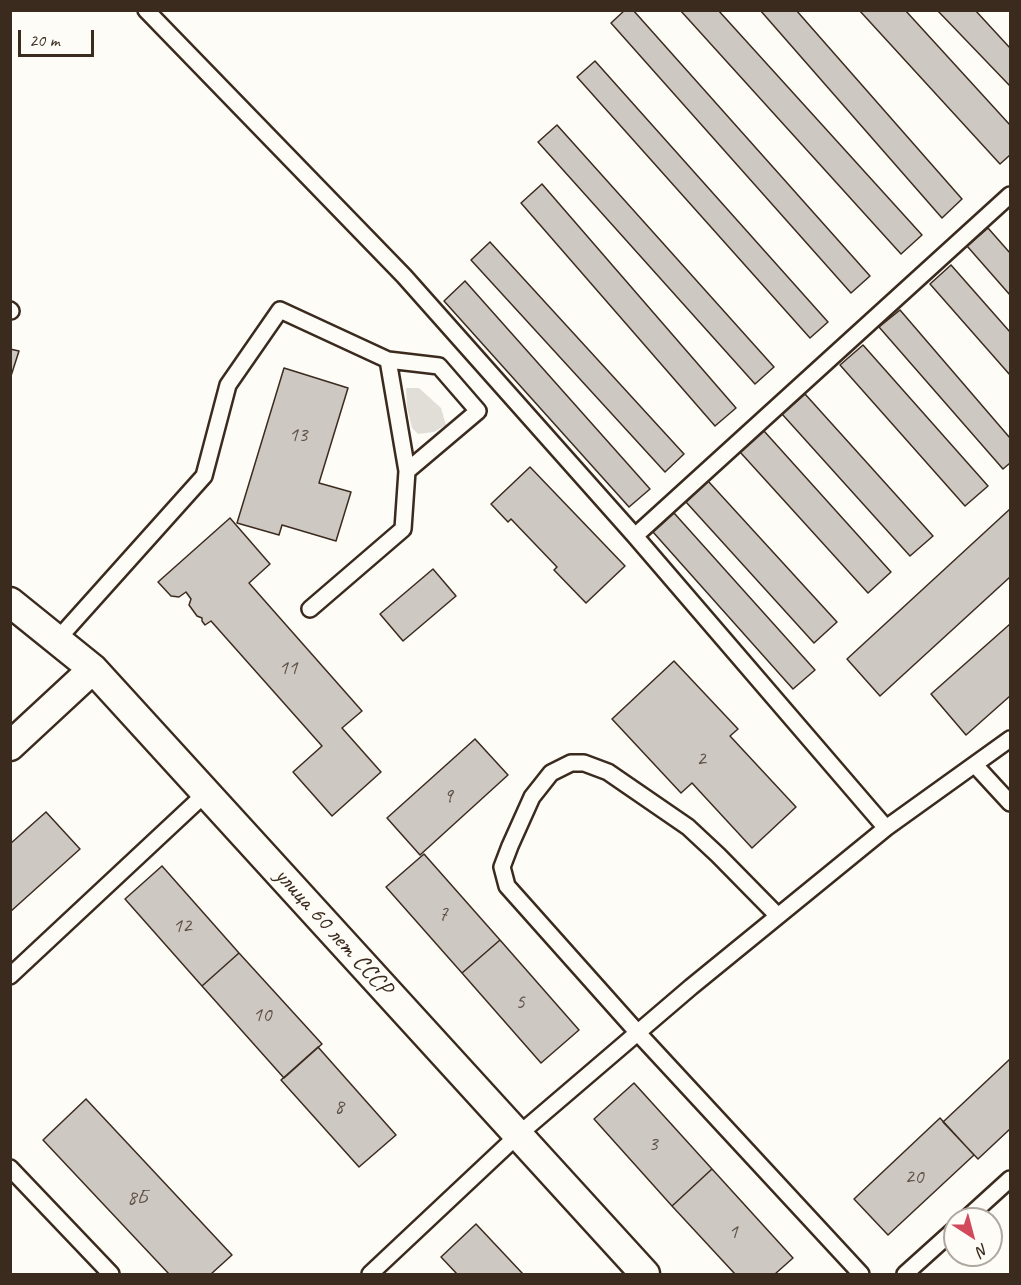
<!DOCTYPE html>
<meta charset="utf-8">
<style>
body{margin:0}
#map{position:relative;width:1021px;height:1285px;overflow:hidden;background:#fdfcf7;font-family:Caveat,sans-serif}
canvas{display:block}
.frame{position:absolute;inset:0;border:12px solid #3b2a1e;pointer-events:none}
.north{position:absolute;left:943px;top:1207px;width:60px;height:60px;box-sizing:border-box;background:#fdfcf7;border:2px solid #afa8a0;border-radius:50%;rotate:144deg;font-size:16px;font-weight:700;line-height:24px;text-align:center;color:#3b2a1e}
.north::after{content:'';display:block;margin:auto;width:21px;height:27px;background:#d1495b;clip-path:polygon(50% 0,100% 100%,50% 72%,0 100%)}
.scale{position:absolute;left:18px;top:30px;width:76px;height:27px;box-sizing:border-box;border:3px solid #3b2a1e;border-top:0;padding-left:8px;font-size:18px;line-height:21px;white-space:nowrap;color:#3b2a1e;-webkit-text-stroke:4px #fdfcf7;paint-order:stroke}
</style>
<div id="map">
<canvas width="1021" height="1285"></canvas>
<div class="frame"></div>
<div class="north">N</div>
<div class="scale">20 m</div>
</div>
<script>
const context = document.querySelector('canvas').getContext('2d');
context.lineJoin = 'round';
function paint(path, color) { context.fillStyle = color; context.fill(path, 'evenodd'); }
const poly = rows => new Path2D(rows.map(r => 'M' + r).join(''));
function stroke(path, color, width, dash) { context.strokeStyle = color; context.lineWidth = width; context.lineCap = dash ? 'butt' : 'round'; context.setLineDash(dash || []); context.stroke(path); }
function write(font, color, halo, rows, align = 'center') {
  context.font = font + ' Caveat,sans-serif'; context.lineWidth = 4.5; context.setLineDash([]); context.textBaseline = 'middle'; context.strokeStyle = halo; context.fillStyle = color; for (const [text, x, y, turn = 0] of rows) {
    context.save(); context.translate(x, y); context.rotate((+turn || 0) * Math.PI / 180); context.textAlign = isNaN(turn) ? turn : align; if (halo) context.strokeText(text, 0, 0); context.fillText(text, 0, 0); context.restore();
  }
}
paint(poly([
 [406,388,419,388,441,408,446,425,434,432,418,434,412,428,407,407]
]), '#e1ded7');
const building = poly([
 [625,10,633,10,870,276,851,293,611,23,625,10],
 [680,10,718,10,922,235,901,254,680,10],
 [760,10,796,10,962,199,942,218,760,10],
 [859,10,905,10,1010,125,1010,155,1000,164,859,10],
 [937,10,975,10,1010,48,1010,86,937,10],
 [595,61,828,322,810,338,577,77,595,61],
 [557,125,774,367,755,384,538,142,557,125],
 [542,184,736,408,715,426,521,203,542,184],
 [988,228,1010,253,1010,295,967,246,988,228],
 [490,242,684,454,665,472,471,260,490,242],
 [951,265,1010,332,1010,375,930,284,951,265],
 [465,281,650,489,629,507,444,301,465,281],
 [900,310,1010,438,1010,463,1003,469,879,327,900,310],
 [863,345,988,486,965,506,840,365,863,345],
 [10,349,19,351,10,379,10,349],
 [284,368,348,388,319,483,351,492,336,541,282,525,279,535,237,523,284,368],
 [805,394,933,536,910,556,782,414,805,394],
 [764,431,891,572,868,593,740,452,764,431],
 [530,467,625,566,586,603,554,570,557,567,511,519,508,522,491,504,530,467],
 [708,481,837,622,814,643,686,502,708,481],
 [1010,509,1010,577,880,696,847,659,1010,509],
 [674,513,815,670,793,689,653,532,674,513],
 [230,518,270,564,249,583,362,711,342,728,381,772,332,816,293,772,322,746,211,621,205,625,202,621,202,618,197,616,189,605,191,599,186,592,179,597,171,596,158,582,230,518],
 [433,569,456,596,403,641,380,614,433,569],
 [1010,624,1010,696,966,735,931,694,1010,624],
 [674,661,738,729,730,736,796,807,752,848,692,783,681,793,612,719,674,661],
 [475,739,508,775,420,855,387,818,475,739],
 [46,812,80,849,10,912,10,844,46,812],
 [424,854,500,940,462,973,386,887,424,854],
 [162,866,239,953,202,986,125,899,162,866],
 [500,940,579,1030,541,1063,462,973,500,940],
 [239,953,322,1044,284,1078,202,986,239,953],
 [318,1047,396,1135,359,1167,281,1080,318,1047],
 [1010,1059,1010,1129,978,1159,943,1122,1010,1059],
 [634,1083,712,1169,672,1206,594,1119,634,1083],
 [86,1099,232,1255,211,1274,169,1274,43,1140,86,1099],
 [940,1118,974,1155,888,1235,854,1199,940,1118],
 [712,1169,793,1258,775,1274,735,1274,672,1206,712,1169],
 [476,1224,523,1274,457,1274,441,1257,476,1224]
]);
paint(building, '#cdc8c2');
stroke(building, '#3b2a1e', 1.5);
const service = poly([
 [146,10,404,276,635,536,886,828,1010,739],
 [10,310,11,311],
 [388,360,407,471],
 [635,536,1010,195],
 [57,640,204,476,228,385,280,310,388,360,439,366,478,411,407,471,403,529,310,609],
 [975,765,1010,803],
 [778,916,718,855,688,827,608,772,584,763,571,763,551,773,532,797,510,846,502,867,507,886,638,1033,861,1274],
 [10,976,206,793],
 [10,1168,111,1274],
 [966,1219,1010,1179],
 [370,1274,518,1135,691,987,886,828],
 [905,1274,955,1229]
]);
const minor = poly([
 [10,602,93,669,645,1274],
 [10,746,93,669]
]);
stroke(service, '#3b2a1e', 20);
stroke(minor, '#3b2a1e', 33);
stroke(service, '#fdfcf7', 15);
stroke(minor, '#fdfcf7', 28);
write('21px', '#605247', null, [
 ["13",298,435],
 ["11",288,668],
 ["2",701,759],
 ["9",448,796],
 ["7",443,914],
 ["12",182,926],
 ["5",520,1002],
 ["10",262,1015],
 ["8",339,1107],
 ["3",653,1144],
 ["20",914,1177],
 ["8Б",137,1198],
 ["1",733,1232]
]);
write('24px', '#3b2a1e', '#fdfcf7', [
 ["улица 60 лет СССР",333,932,48]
]);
</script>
